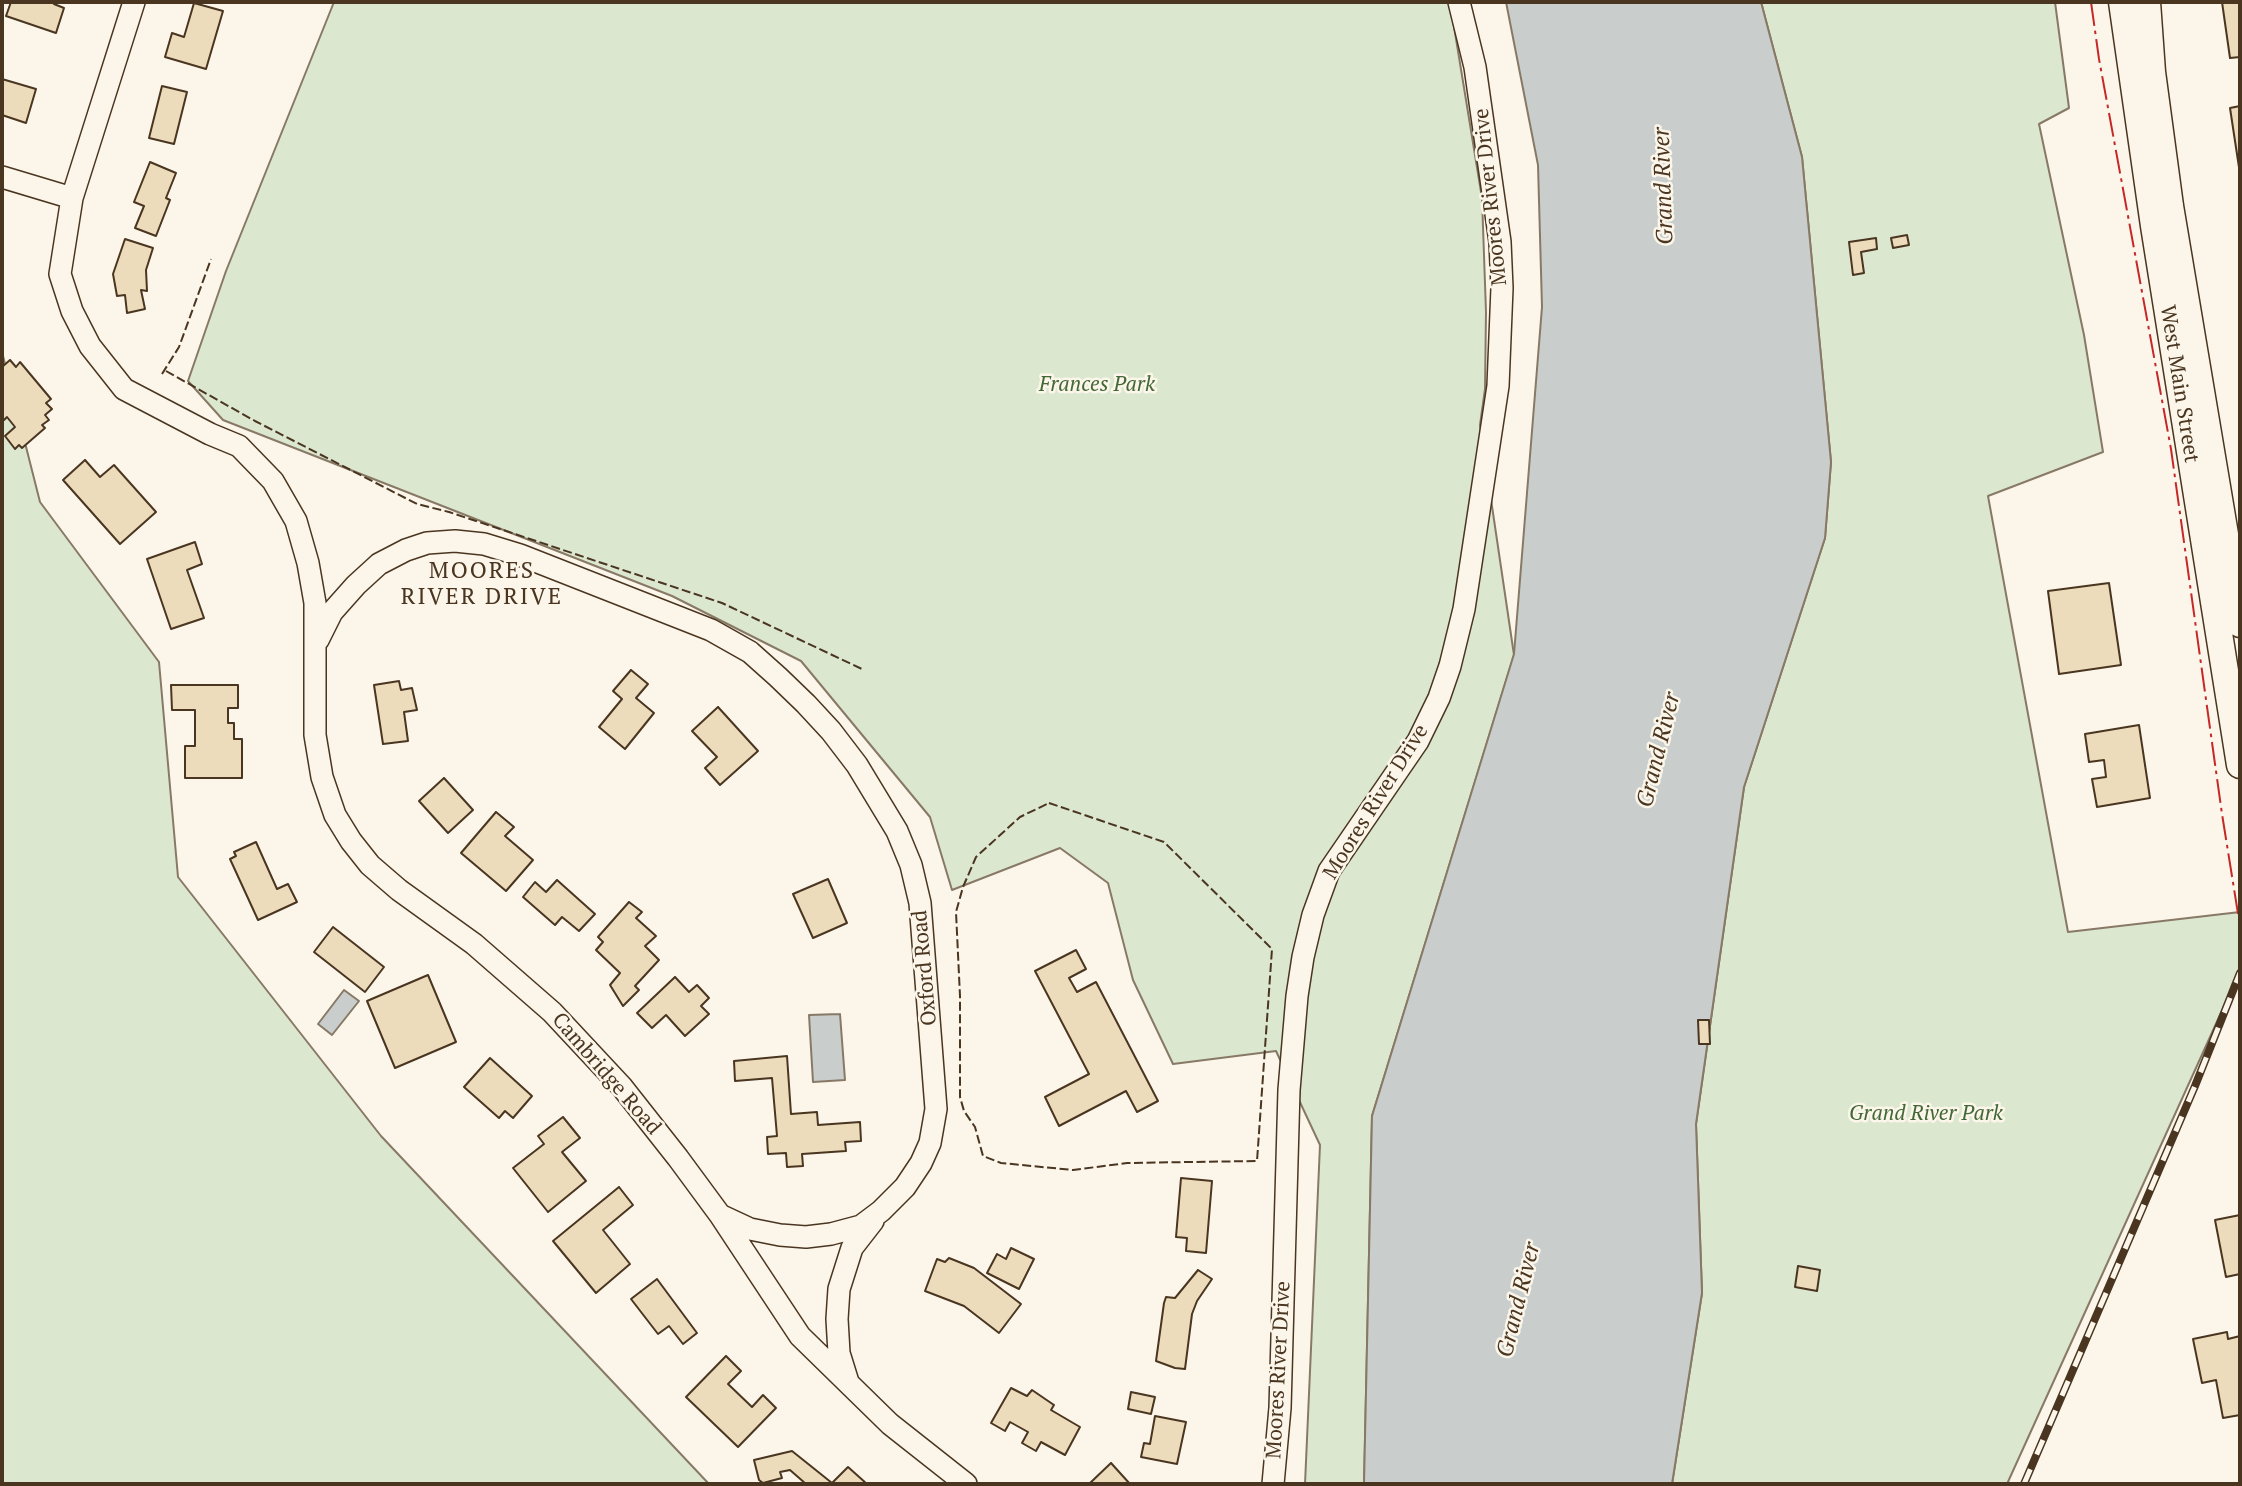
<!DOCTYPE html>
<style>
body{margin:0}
#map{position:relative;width:2242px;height:1486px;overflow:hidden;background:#fbf6e9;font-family:"PT Serif",serif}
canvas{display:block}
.frame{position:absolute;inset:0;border:4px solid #4a3520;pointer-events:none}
</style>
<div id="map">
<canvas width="2242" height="1486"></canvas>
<div class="frame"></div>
</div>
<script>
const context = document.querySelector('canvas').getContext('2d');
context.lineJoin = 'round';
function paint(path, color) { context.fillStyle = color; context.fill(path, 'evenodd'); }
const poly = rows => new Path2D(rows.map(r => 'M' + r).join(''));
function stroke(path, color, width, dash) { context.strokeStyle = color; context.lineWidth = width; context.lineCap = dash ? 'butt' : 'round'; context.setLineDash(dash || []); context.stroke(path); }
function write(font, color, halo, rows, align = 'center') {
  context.font = font + ' "PT Serif",serif'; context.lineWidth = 5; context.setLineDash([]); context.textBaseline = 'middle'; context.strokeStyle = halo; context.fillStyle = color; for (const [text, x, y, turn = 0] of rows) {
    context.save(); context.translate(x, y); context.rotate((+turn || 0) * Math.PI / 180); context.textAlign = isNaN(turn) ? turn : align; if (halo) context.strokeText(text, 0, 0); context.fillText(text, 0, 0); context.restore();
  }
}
const green = poly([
 [334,2,1450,2,1482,198,1486,312,1485,389,1480,425,1514,655,1372,1116,1364,1484,1305,1484,1320,1145,1276,1051,1173,1064,1133,980,1108,883,1060,848,952,890,930,817,801,661,672,596,223,420,188,381,226,271,334,2],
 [1761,2,2055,2,2069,108,2039,124,2084,335,2103,452,1988,496,2068,932,2240,912,2240,971,2007,1484,1672,1484,1702,1293,1696,1124,1744,787,1825,538,1831,462,1802,157,1761,2],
 [2,352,40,502,159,662,178,877,381,1136,709,1484,2,1484,2,352]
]);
paint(green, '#dce7d0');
stroke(green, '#887966', 2);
const water = poly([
 [1506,2,1761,2,1802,157,1831,462,1825,538,1744,787,1696,1124,1702,1293,1672,1484,1364,1484,1372,1116,1514,654,1542,307,1538,165,1506,2],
 [344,990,359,1001,332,1035,318,1024,344,990],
 [840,1014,845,1080,813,1082,809,1015,840,1014]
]);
paint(water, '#c9cecd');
stroke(water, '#887966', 2);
const building = poly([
 [11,2,55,2,54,4,64,8,56,33,6,16,11,2],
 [2222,2,2240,2,2240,57,2230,58,2222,2],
 [194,3,223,11,206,69,165,57,172,33,184,37,194,3],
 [2,79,36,89,26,123,2,115,2,79],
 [162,86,187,92,174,144,149,138,162,86],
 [2240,106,2240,174,2230,108,2240,106],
 [150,162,176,173,166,198,170,200,156,236,135,228,144,206,134,202,150,162],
 [1907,235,1909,245,1893,248,1891,238,1907,235],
 [1876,238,1877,249,1861,252,1864,273,1853,275,1849,242,1876,238],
 [125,239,153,248,146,270,147,291,141,290,145,309,127,313,125,295,117,296,113,274,125,239],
 [10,360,16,367,20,362,51,399,46,403,52,409,45,415,49,420,42,425,45,428,22,448,19,445,15,449,5,436,15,427,7,417,4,420,2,418,2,367,10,360],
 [85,460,100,477,114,465,156,512,120,544,63,480,85,460],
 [195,542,202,564,187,570,204,618,171,629,147,559,195,542],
 [2109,583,2121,665,2059,674,2048,591,2109,583],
 [631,670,648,684,636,698,654,713,625,749,599,727,622,699,613,691,631,670],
 [399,681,401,690,412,688,417,710,404,712,408,741,383,744,374,685,399,681],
 [171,685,238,685,238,708,228,708,228,723,234,723,234,739,242,739,242,778,185,778,185,746,195,746,195,710,172,710,171,685],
 [718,707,758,751,720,785,705,768,717,757,692,731,718,707],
 [2139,725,2150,798,2097,807,2092,779,2106,777,2104,760,2089,762,2085,734,2139,725],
 [444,778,473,810,448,833,419,801,444,778],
 [496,812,514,827,505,836,533,860,506,891,461,853,496,812],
 [256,842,277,889,288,884,297,902,258,920,230,859,236,856,234,852,256,842],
 [828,879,847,923,813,938,793,894,828,879],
 [557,880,595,914,579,931,562,917,555,925,523,897,535,882,546,892,557,880],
 [629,902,642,912,636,918,656,936,645,946,659,960,635,986,639,990,623,1006,610,985,620,973,596,950,603,942,598,937,629,902],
 [333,927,384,967,365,992,314,952,333,927],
 [1076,950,1086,969,1069,978,1077,992,1096,982,1158,1101,1137,1112,1126,1091,1059,1126,1045,1097,1089,1074,1035,971,1076,950],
 [428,975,456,1042,395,1068,367,1001,428,975],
 [675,977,689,992,697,985,709,998,701,1006,709,1014,685,1036,666,1015,652,1028,637,1013,675,977],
 [1698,1020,1709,1020,1710,1044,1699,1044,1698,1020],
 [787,1056,791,1114,817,1112,818,1125,860,1122,861,1141,845,1142,846,1151,802,1154,803,1166,787,1167,786,1153,768,1154,767,1137,777,1136,772,1078,735,1081,734,1061,787,1056],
 [490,1058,532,1096,513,1118,505,1111,499,1118,464,1087,490,1058],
 [563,1117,580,1138,562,1152,586,1181,548,1212,513,1168,544,1144,538,1136,563,1117],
 [1181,1178,1212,1181,1206,1253,1186,1251,1187,1238,1176,1237,1181,1178],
 [619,1187,633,1205,603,1230,630,1264,596,1293,553,1241,619,1187],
 [2240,1215,2240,1274,2226,1277,2215,1220,2240,1215],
 [1011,1248,1034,1259,1019,1289,987,1273,997,1254,1006,1259,1011,1248],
 [949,1258,974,1268,1021,1304,999,1333,964,1306,925,1291,937,1259,945,1262,949,1258],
 [1798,1266,1820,1270,1817,1291,1795,1287,1798,1266],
 [1198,1270,1212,1279,1197,1301,1192,1314,1185,1369,1175,1368,1156,1361,1164,1303,1166,1297,1175,1298,1198,1270],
 [657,1279,697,1333,683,1344,669,1326,658,1334,631,1299,657,1279],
 [2227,1332,2228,1339,2240,1336,2240,1415,2223,1418,2216,1380,2202,1383,2193,1339,2227,1332],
 [726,1356,741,1371,728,1384,752,1407,763,1395,776,1408,738,1447,686,1397,726,1356],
 [1011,1388,1027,1396,1032,1390,1054,1405,1051,1410,1080,1427,1065,1455,1041,1442,1036,1451,1022,1443,1028,1432,1010,1422,1005,1431,991,1423,1011,1388],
 [1131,1392,1155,1397,1151,1414,1128,1409,1131,1392],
 [1155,1416,1186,1422,1177,1464,1141,1457,1144,1443,1150,1444,1155,1416],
 [792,1451,832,1483,848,1467,867,1484,806,1484,790,1470,780,1472,782,1478,763,1483,759,1480,754,1460,792,1451],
 [1111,1463,1130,1484,1089,1484,1111,1463]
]);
paint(building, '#ecdcbc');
stroke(building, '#4a3520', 2);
const minor = poly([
 [134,2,72,198,60,274,72,311,90,346,124,389,210,434,239,446,273,481,296,521,308,563,315,603,315,735,322,777,335,815,351,841,370,865,399,890,474,944,552,1012,622,1087,678,1158,720,1215,800,1336,890,1424,966,1484],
 [2,177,72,198],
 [318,640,332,612,356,585,379,564,406,550,427,543,455,541,484,544,520,555,711,630,750,652,778,677,806,704,831,731,857,765,897,831,911,865,920,903,936,1109,930,1143,921,1163,905,1187,881,1211,861,1226,831,1234,806,1237,780,1235,750,1229,720,1215],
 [848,1382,839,1353,837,1319,839,1289,852,1248,873,1221],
 [1273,1484,1280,1408,1289,1090,1297,996,1303,957,1313,915,1329,871,1418,741,1439,698,1450,666,1464,609,1498,386,1502,288,1500,242,1475,67,1459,2]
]);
const major = poly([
 [2122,2,2154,226,2240,765],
 [2147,2,2152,72,2170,206,2240,624]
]);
stroke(minor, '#4a3520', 24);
stroke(major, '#4a3520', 29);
stroke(minor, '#fbf6e9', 21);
stroke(major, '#fbf6e9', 26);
const rail = poly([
 [2024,1484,2195,1086,2240,973]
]);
stroke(rail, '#4a3520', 8);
stroke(rail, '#fbf6e9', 5, [16]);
stroke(poly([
 [166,371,255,421,417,504,449,512,722,603,864,670],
 [162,374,179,347,211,259],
 [1049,803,1164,842,1272,949,1257,1161,1127,1163,1073,1170,1001,1163,983,1156,975,1127,964,1111,960,1097,960,996,956,912,963,887,976,857,1020,817,1049,803]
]), '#4a3520', 2, [9, 3.5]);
stroke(poly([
 [2091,2,2099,59,2171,449,2222,814,2240,926]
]), '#c62828', 2, [24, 5, 3.5, 5]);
write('21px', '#4a3520', '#fbf6e9', [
 ["Moores River Drive",1491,197,-96],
 ["West Main Street",2179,384,81],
 ["Moores River Drive",1376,802,-58],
 ["Oxford Road",925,968,-95],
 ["Cambridge Road",606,1074,49],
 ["Moores River Drive",1279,1370,-87]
]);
write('italic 21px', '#436837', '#fbf6e9', [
 ["Frances Park",1097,385],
 ["Grand River Park",1926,1114]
]);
write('italic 23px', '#4a3520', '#fbf6e9', [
 ["Grand River",1664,186,-92],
 ["Grand River",1659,750,-76],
 ["Grand River",1519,1300,-76]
]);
context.letterSpacing = '2px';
write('23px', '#4a3520', '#fbf6e9', [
 ["MOORES",482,571],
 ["RIVER DRIVE",482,597]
]);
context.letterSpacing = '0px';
</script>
